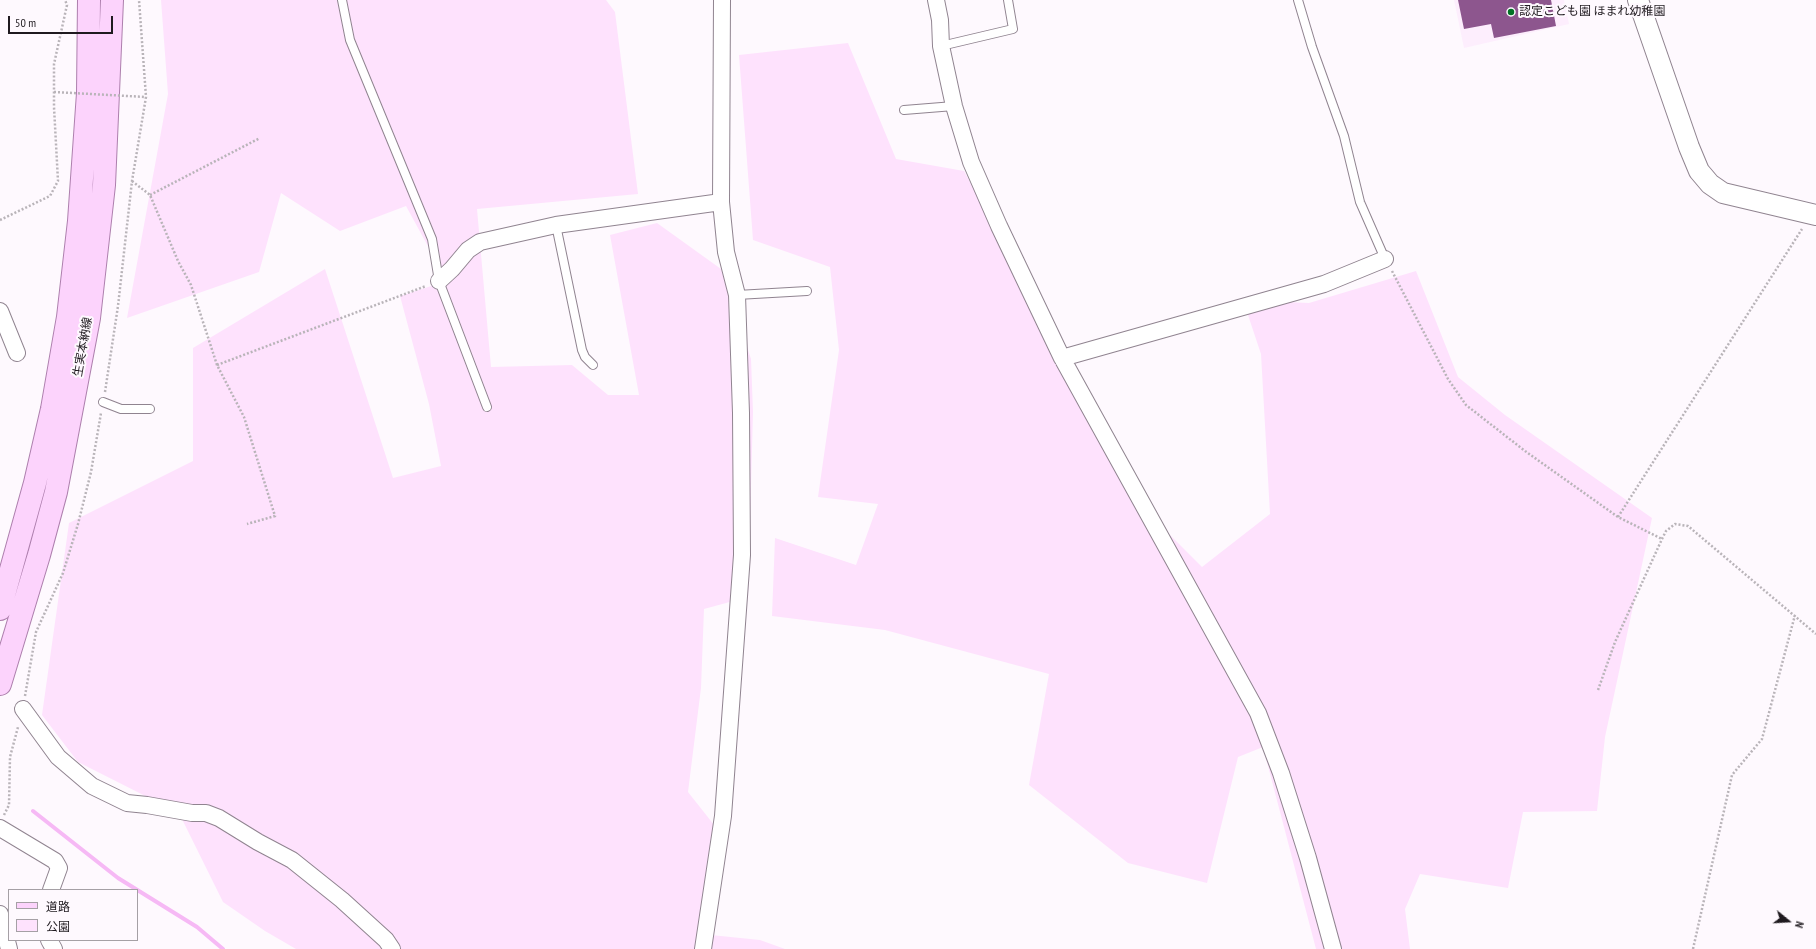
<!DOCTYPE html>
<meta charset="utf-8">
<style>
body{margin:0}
#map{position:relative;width:1816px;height:949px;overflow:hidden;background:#fef9fe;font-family:"PT Sans Narrow","Noto Sans JP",sans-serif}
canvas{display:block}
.legend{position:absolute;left:8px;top:889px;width:130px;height:52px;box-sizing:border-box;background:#fef9fe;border:1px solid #a5a0a5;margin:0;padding:5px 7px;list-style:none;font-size:12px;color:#1f1a1f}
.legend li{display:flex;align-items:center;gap:8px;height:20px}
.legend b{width:20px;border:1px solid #a5a0a5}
.north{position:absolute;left:1768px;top:901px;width:40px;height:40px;-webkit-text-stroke:3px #fef9fe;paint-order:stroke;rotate:108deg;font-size:11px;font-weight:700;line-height:16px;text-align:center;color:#1f1a1f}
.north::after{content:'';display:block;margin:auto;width:14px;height:18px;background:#1f1a1f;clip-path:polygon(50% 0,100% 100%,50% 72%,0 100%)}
.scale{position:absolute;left:8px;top:16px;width:105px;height:18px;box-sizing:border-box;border:2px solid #1f1a1f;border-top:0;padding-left:5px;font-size:12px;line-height:14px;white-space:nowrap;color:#1f1a1f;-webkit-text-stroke:3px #fef9fe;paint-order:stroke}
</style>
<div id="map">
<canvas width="1816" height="949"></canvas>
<ul class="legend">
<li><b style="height:5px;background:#fcd3fc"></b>道路</li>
<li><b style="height:11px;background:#fee2fd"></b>公園</li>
</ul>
<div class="north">N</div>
<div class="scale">50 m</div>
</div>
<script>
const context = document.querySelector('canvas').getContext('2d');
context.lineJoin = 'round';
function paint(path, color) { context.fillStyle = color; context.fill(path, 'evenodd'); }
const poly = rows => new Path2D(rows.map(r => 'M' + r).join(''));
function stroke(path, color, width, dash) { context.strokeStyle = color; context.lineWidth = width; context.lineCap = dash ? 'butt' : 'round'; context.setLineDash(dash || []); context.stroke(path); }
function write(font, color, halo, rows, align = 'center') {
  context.font = font + ' "PT Sans Narrow","Noto Sans JP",sans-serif'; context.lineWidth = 4; context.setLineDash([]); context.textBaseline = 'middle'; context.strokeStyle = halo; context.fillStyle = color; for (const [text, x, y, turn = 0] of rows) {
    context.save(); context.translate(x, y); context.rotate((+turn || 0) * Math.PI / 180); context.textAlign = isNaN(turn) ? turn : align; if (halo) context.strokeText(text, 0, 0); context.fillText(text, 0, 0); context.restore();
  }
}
paint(poly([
 [1454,0,1564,0,1569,24,1464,48]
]), '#fdeefd');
paint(poly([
 [161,0,606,0,615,12,638,194,477,209,491,367,572,365,608,395,639,395,610,235,657,223,721,269,751,359,753,412,748,597,704,609,701,688,688,792,726,840,701,934,760,940,785,949,296,949,265,931,223,902,179,813,78,762,42,715,69,523,193,461,193,348,325,269,393,478,441,466,429,404,400,296,447,281,406,206,340,231,281,193,259,272,127,318,168,94],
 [848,43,896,159,964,171,1044,317,1129,494,1202,567,1270,514,1261,354,1243,300,1309,303,1416,271,1458,377,1505,415,1652,518,1605,737,1597,811,1523,812,1508,888,1420,874,1405,909,1410,949,1316,949,1263,747,1238,757,1207,883,1128,863,1029,785,1049,674,885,630,772,616,775,538,856,565,878,504,818,497,839,350,830,267,753,240,739,55]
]), '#fee2fd');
stroke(poly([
 [33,811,118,878,197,927,223,949]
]), '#f6b9f5', 4);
paint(poly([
 [1458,0,1551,0,1556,26,1494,38,1491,24,1464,29]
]), '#8d568e');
const service = poly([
 [342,0,350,40,432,239,439,281,487,407],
 [1298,0,1312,47,1344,136,1360,202,1385,259],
 [941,46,1013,29,1008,0],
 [904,110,954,106],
 [556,225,582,350,585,357,593,365],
 [737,295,807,291],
 [103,402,121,409,150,409]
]);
const minor = poly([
 [936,0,940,20,941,46,954,106,971,162,999,226,1062,358,1258,713,1281,773,1308,858,1333,949],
 [439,281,452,269,468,250,480,242,556,225,721,202],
 [0,311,17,353],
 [1062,358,1324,284,1385,259],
 [23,709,58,757,92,786,127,803,147,805,192,813,206,813,219,818,258,842,292,860,342,900,386,940,392,949],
 [0,828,55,861,59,868,51,890],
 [0,914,9,949],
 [49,940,54,949],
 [703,949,723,816,742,555,741,413,737,295,726,252,721,202,722,0]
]);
const tertiary = poly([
 [1638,0,1689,147,1699,171,1710,184,1723,193,1816,215]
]);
const primary = poly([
 [0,609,35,483,52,409,68,317,79,221,88,93,89,0],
 [0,684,39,555,56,492,89,318,104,185,112,0]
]);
stroke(service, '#908490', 10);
stroke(minor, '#908490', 18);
stroke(tertiary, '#908490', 22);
stroke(primary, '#ad7fad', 24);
stroke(poly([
 [132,181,150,195,178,261,191,285,217,365,244,417,275,516,247,524],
 [150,195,260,138],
 [0,220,50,196,58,181,54,107,54,64,67,5,65,0],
 [1392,271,1448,379,1466,405,1525,451,1618,517,1662,539],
 [217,365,426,286],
 [105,392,118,306,132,181,146,97,139,0],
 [1618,517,1802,229],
 [1598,690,1615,642,1662,539,1666,531,1675,524,1688,526,1816,634],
 [25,696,36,632,63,573,78,524,91,472,101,413],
 [4,815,9,805,10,757,18,727],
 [1693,949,1732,775,1762,739,1795,615]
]), '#b9b4b9', 2.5, [2, 2]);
stroke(service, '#fff', 8);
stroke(minor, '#fff', 16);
stroke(tertiary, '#fff', 20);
stroke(primary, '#fcd3fc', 22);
stroke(poly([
 [54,92,146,97]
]), '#b9b4b9', 2.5, [2, 2]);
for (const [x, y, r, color] of [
 [1511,12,4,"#007124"]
]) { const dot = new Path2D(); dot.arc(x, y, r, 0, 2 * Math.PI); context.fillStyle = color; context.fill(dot); stroke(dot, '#fef9fe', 1.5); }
write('12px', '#1f1a1f', '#fef9fe', [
 ["認定こども園 ほまれ幼稚園",1519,12]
], 'left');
write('12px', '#1f1a1f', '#fef9fe', [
 ["生実本納線",83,347,-80]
]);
</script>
